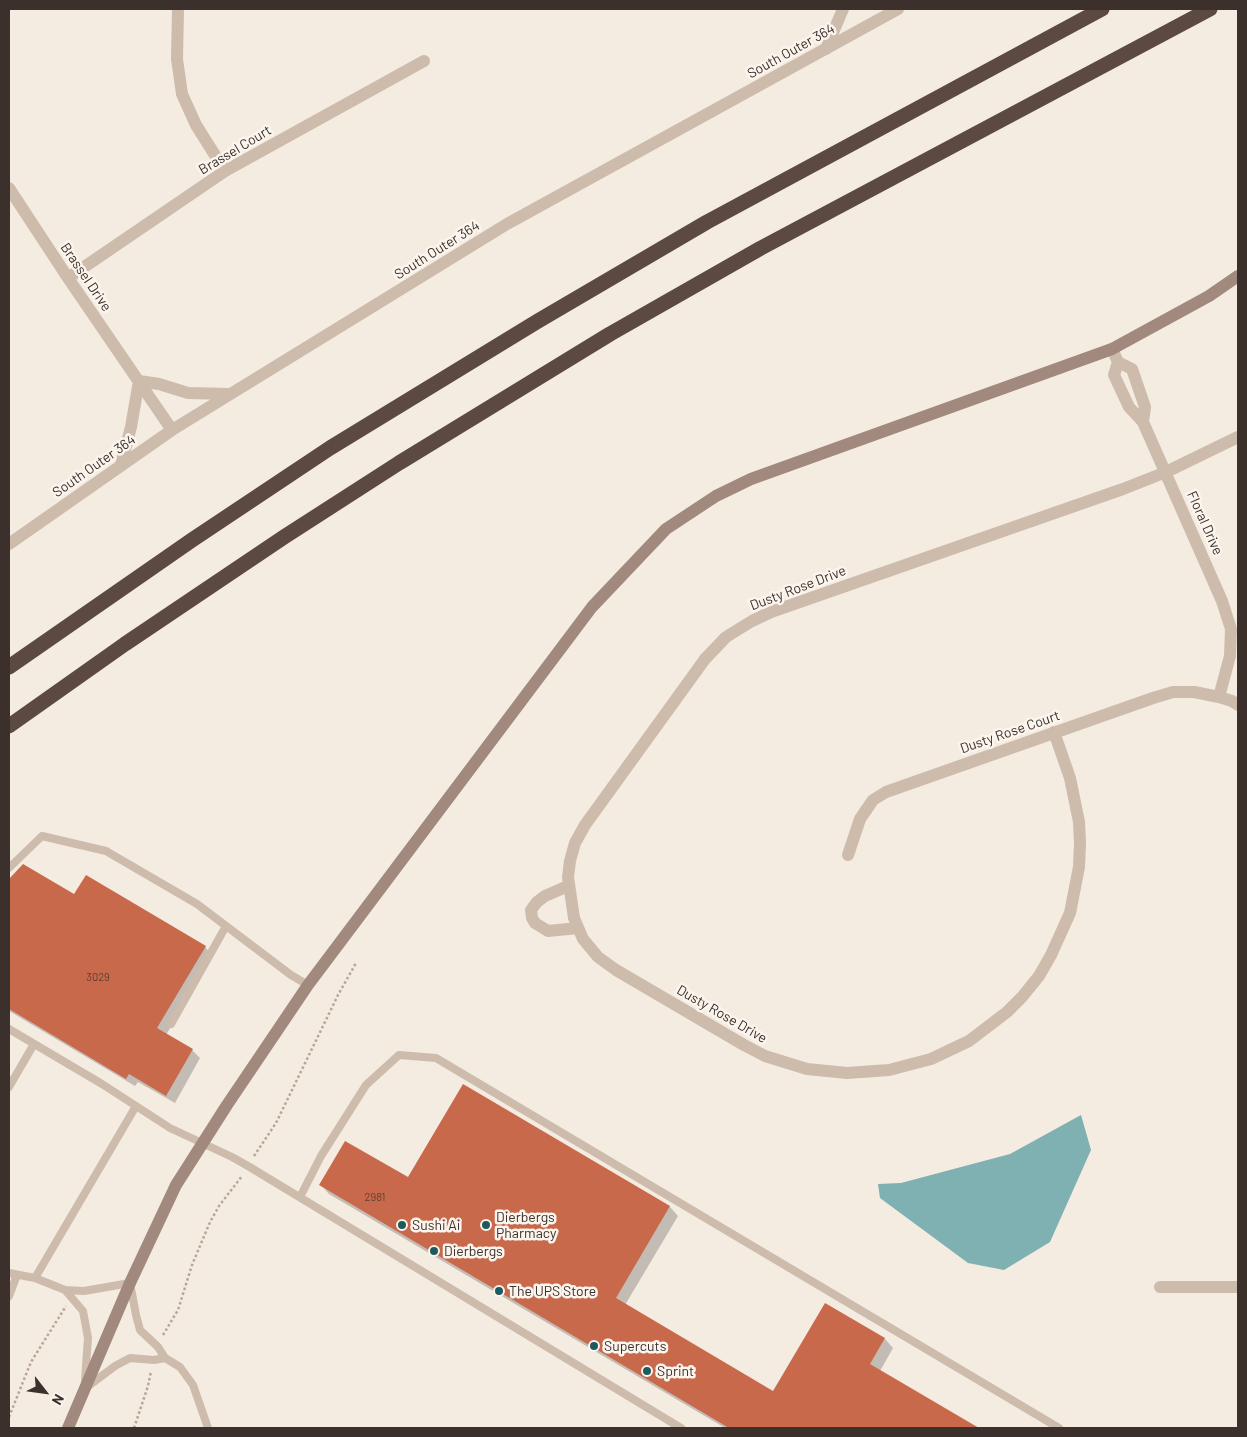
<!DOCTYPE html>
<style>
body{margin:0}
#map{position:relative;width:1247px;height:1437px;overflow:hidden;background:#f4ebe1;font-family:Barlow,sans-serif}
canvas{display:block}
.frame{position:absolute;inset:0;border:10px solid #3b302b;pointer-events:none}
.north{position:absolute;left:20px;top:1367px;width:50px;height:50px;-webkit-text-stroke:4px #fbf5ee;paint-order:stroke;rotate:120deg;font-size:14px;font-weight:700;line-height:20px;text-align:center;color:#3b302b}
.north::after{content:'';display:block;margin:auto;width:18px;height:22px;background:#3b302b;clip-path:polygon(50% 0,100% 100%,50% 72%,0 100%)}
</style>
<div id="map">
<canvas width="1247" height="1437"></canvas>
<div class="frame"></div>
<div class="north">N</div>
</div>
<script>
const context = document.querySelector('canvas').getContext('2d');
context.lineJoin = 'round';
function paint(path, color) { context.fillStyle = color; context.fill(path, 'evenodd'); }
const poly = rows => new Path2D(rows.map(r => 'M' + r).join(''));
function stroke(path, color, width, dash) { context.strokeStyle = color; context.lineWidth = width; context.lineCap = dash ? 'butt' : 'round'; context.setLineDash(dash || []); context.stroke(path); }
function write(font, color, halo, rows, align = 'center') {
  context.font = font + ' Barlow,sans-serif'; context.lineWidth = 5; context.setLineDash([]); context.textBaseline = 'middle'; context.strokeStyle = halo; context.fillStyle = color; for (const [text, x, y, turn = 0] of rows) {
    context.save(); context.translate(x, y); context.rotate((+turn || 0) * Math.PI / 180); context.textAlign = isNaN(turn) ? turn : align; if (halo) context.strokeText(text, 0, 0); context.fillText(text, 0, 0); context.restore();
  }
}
paint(poly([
 [1081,1115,1091,1150,1050,1242,1004,1270,968,1263,880,1198,878,1184,901,1183,1010,1154]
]), '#7fb0b2');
paint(poly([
 [24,866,74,896,205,947,213,956,166,1035,192,1050,200,1058,175,1103,138,1082,135,1086,9,1011,9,881],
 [464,1085,670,1207,678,1216,625,1305,773,1393,826,1304,885,1339,893,1348,880,1371,976,1428,725,1428,329,1194,321,1185,408,1179]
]), '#0003');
paint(poly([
 [23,864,74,894,86,875,206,946,157,1028,193,1049,166,1096,129,1074,126,1079,9,1009,9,879],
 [463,1084,670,1206,616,1298,773,1391,825,1303,885,1338,870,1364,979,1428,729,1428,319,1185,345,1141,408,1177]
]), '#c8694b');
stroke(poly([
 [254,1156,276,1123,338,995,356,963],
 [163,1335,178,1310,192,1265,210,1222,219,1206,242,1176],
 [9,1417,31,1362,66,1306],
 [134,1428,148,1386,151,1371]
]), '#b9a596', 2.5, [2.5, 2.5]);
stroke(poly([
 [9,868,42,836,106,851,197,904,291,975,308,985],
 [171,1024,226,926],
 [9,1029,102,1084,170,1128,232,1157,248,1166,681,1428],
 [9,1087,34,1044],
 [300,1197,321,1156,366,1085,399,1055,436,1058,1059,1428],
 [9,1273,35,1278,65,1290,84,1291,130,1283,136,1315,140,1330,158,1347,165,1358,180,1367,193,1385,208,1428],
 [35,1278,136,1106],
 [65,1290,83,1311,88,1338,85,1380],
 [9,1296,17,1275],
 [87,1387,115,1366,130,1358,154,1360,165,1358]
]), '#cdbbac', 8);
stroke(poly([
 [178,9,177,59,182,94,196,125,225,171],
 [826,49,843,9],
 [9,188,68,278,172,430],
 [68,278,225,171,424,61],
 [1112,349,1118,362,1114,375,1129,407,1143,422,1222,601,1231,629,1230,656,1219,697],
 [1118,362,1132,369,1145,407,1143,422],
 [121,465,131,427,139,381,159,384,188,393,230,394],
 [1054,732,1070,778,1079,822,1080,843,1079,867,1070,913,1051,955,1039,976,1022,997,1007,1012,969,1041,931,1059,889,1070,847,1073,807,1069,765,1056,744,1045,616,970,598,957,583,939,574,918,568,877,570,861,575,843,585,825,705,659,726,637,752,621,771,612,1123,489,1166,472,1238,437],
 [848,855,860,819,873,800,886,792,1153,698,1173,692,1194,692,1219,697,1232,701,1238,705],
 [568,886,545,896,537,902,531,910,532,918,535,923,548,931,578,928],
 [1160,1287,1238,1287]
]), '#cdbbac', 12);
stroke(poly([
 [9,544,172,430,507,224,898,9]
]), '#cdbbac', 12);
stroke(poly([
 [68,1428,130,1283,176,1185,227,1105,308,985,592,607,666,529,716,496,751,479,1112,349,1209,296,1238,276]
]), '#a18a7d', 12);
stroke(poly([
 [9,667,192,540,330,448,538,321,707,222,1102,9],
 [9,726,125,644,284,537,399,463,610,334,761,248,1210,9]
]), '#5c4a42', 15);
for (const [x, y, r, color] of [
 [402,1225,5,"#1f5a5e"],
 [486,1225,5,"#1f5a5e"],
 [434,1251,5,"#1f5a5e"],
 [499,1291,5,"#1f5a5e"],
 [594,1346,5,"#1f5a5e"],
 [647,1371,5,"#1f5a5e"]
]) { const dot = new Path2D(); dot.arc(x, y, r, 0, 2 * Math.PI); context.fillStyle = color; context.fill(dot); stroke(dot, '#fbf5ee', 2); }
write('11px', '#5e3e33', null, [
 ["3029",98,977],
 ["2981",375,1197]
]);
write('14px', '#3b302b', '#fbf5ee', [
 ["South Outer 364",791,51,-29],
 ["Brassel Court",235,150,-31],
 ["South Outer 364",437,250,-32],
 ["Brassel Drive",86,277,56],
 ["South Outer 364",94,466,-35],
 ["Floral Drive",1205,523,66],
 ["Dusty Rose Drive",798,588,-21],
 ["Dusty Rose Court",1010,732,-19],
 ["Dusty Rose Drive",722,1014,30]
]);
write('14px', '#3b302b', '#fbf5ee', [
 ["Dierbergs",496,1217],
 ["Pharmacy",496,1233],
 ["Sushi Ai",412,1225],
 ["Dierbergs",444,1251],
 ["The UPS Store",509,1291],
 ["Supercuts",604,1346],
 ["Sprint",657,1371]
], 'left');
</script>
